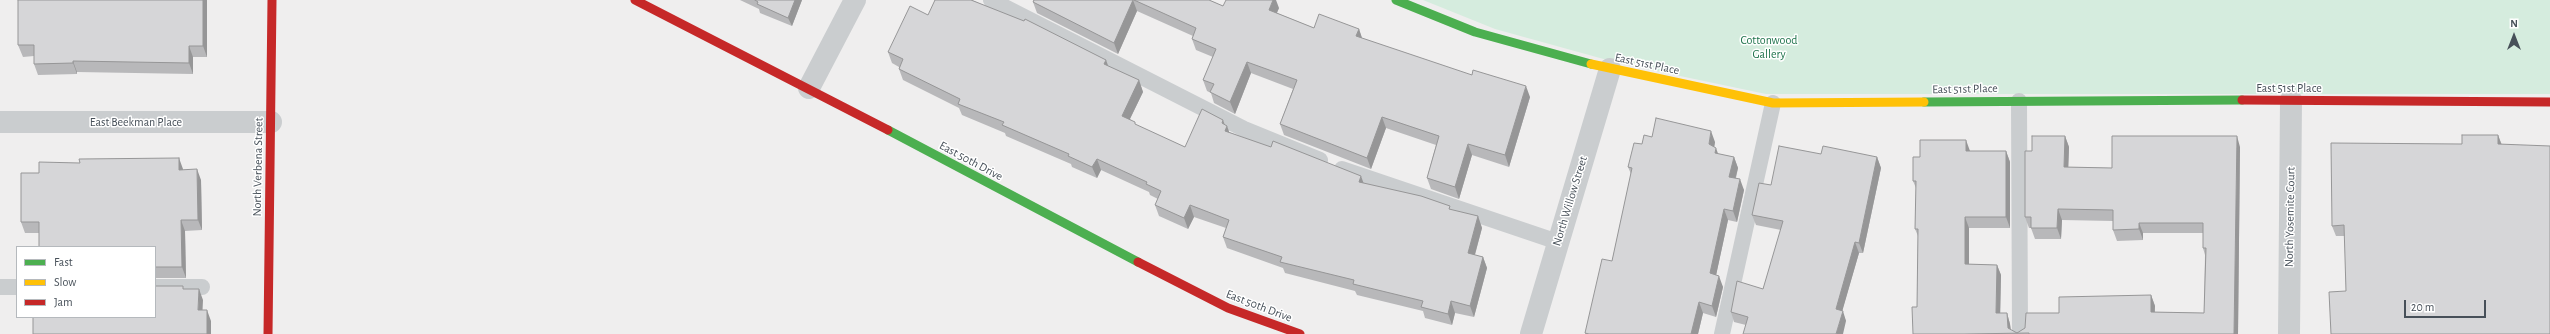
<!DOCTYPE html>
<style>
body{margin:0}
#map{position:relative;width:2550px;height:334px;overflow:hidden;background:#efeeee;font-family:"Alegreya Sans",sans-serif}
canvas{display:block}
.legend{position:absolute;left:16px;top:246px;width:140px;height:72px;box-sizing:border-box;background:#fff;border:1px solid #b5b9bd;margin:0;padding:5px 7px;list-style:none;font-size:12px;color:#475059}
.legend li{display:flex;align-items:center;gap:8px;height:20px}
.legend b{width:20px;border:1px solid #b5b9bd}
.north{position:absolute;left:2494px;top:16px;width:40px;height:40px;-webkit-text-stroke:3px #fff;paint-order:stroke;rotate:0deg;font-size:11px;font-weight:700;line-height:16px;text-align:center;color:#475059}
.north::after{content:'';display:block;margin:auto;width:14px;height:18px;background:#475059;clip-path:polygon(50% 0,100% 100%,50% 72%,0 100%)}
.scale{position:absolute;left:2404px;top:300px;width:82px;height:18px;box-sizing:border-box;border:2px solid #475059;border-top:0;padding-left:5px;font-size:12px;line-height:14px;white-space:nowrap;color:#475059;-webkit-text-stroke:3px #fff;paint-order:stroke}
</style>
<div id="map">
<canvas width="2550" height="334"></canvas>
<ul class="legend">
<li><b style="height:5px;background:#4caf50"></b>Fast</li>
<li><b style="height:5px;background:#ffc107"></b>Slow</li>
<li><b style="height:5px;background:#c62828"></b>Jam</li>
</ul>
<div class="north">N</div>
<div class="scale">20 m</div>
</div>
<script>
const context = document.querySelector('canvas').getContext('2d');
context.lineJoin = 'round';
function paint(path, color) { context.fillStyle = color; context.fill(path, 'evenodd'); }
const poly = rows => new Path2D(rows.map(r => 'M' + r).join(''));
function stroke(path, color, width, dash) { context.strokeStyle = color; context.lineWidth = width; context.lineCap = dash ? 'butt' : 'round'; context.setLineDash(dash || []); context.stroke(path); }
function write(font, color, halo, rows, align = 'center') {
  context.font = font + ' "Alegreya Sans",sans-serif'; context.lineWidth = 3; context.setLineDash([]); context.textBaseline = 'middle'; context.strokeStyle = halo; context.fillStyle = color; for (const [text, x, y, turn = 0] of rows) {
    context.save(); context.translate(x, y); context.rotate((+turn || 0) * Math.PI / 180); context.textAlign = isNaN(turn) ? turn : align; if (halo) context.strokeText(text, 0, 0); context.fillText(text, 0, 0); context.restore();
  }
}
paint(poly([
 [1423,0,2550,0,2550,94,1766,94,1618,63,1495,29]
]), '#d5ecde');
stroke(poly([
 [991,0,1244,129,1320,160],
 [2019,101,2020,334],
 [1342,169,1558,242],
 [0,287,17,287],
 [155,287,202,287],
 [1722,334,1773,103]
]), '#cacdcf', 16);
stroke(poly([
 [809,88,855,0],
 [0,122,271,122],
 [1531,334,1610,69],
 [2289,334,2291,100]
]), '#cacdcf', 22);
stroke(poly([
 [1396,0,1475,32,1591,64],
 [1924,102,2242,100],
 [888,130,1138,262]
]), '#4caf50', 9);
stroke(poly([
 [1591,64,1773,103,1924,102]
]), '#ffc107', 9);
stroke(poly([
 [635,0,888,130],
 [2242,100,2550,102],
 [1138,262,1228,308,1300,334],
 [268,334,272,0]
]), '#c62828', 9);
paint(poly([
 [18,0,207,0,207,57,193,57,193,74,77,72,77,74,38,75,34,64,34,56,23,57,18,45],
 [740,0,802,0,792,26,760,13,759,9],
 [972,0,1106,60,1108,66,1139,80,1143,92,1130,119,1136,125,1185,147,1225,125,1227,126,1229,132,1364,183,1451,210,1478,216,1482,228,1475,255,1483,257,1487,268,1474,317,1455,313,1452,325,1425,318,1423,311,1357,295,1355,291,1285,273,1283,268,1227,248,1223,237,1226,228,1194,217,1188,229,1159,216,1155,205,1158,199,1150,195,1149,192,1101,170,1097,178,1072,167,1071,164,1006,136,1005,133,962,115,959,108,903,80,899,69,899,67,892,63,888,52,928,15],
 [1034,0,1209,0,1223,6,1279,8,1277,13,1314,28,1359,29,1362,38,1530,97,1509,167,1472,155,1459,199,1431,189,1427,178,1436,145,1386,128,1371,169,1284,135,1280,124,1293,89,1251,73,1235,114,1214,103,1211,93,1207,91,1203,80,1213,57,1196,50,1192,39,1193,36,1137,11,1118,54,1037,13,1033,2],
 [2498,135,2502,145,2346,291,2345,236,2336,236,2332,226],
 [2065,136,2069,147,2068,167,2112,168,2240,147,2238,334,1913,334,1917,307,1918,236,1915,229,1916,188,1913,181,1920,157,1970,151,2006,151,2010,162,2010,228,1969,228,1969,264,1997,265,2001,275,2000,313,2007,313,2010,324,2011,330,2017,333,2059,313,2151,295,2155,306,2155,312,2204,313,2205,255,2203,248,2203,233,2143,233,2143,240,2117,241,2113,230,2113,221,2062,220,2061,239,2035,239,2031,228,2029,228,2025,217,2032,151],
 [1715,142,1714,147,1718,154,1734,157,1738,168,1736,178,1744,190,1737,222,1728,220,1716,275,1723,287,1716,317,1703,313,1698,334,1585,334,1585,333,1612,261,1631,174,1628,167,1642,144],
 [1877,157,1881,168,1863,253,1859,253,1842,311,1846,321,1746,325,1734,322,1731,312,1763,289,1781,230,1756,225,1752,215,1771,185],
 [80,163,183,169,183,170,201,180,202,230,185,231,186,278,155,278,155,247,39,233,25,233,21,222,39,173]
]), '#b8b8ba');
paint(poly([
 [203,0,207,0,207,57,203,46],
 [795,0,802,0,792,26,788,18],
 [1133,0,1137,11,1118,54,1114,43],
 [1273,0,1276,0,1279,8,1273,21,1269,10],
 [1359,29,1363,41,1356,36],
 [189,46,193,57,193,74,189,63],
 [1106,60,1110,71,1104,64],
 [73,61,77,72,77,74,73,63],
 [1247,62,1251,73,1235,114,1230,102],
 [1139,80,1143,92,1126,127,1122,116],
 [1526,86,1530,97,1509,167,1505,155],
 [1382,117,1386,128,1371,169,1367,158],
 [1223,120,1226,128,1227,126,1231,137,1229,142,1222,123],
 [1711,131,1715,142,1713,155,1709,144],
 [2498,135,2502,146,2498,144],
 [2065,136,2069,147,2068,178,2064,167],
 [2237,136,2240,147,2238,334,2234,334],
 [1966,140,1970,151,1970,162,1966,151],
 [1468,144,1472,155,1459,199,1455,187],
 [1716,148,1720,159,1715,153],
 [2006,151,2010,162,2010,228,2006,217],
 [1734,157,1738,168,1733,188,1729,177],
 [1877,157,1881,168,1863,253,1859,243],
 [179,158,183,169,183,181,179,170],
 [1097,159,1101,170,1097,178,1092,167],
 [197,169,201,180,202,230,198,220],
 [1361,176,1365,187,1359,182],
 [1740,179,1744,190,1737,222,1733,211],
 [1190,205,1194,217,1188,229,1184,218],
 [1724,209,1728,220,1714,285,1710,273],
 [2058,209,2062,220,2061,239,2057,228],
 [1478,216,1482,228,1472,265,1468,253],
 [1965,217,1969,228,1969,275,1965,264],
 [181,220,185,231,186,278,182,267],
 [2139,223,2143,233,2143,240,2139,229],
 [1855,242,1859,253,1840,319,1836,309],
 [1483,257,1487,268,1474,317,1470,306],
 [1997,265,2001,275,2000,324,1996,313],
 [1719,276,1723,287,1716,317,1712,306],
 [199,289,203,300,202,321,198,310],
 [2151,295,2155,306,2154,323,2151,312],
 [1451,301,1455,313,1452,325,1448,314],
 [1699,302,1703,313,1698,334,1691,334],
 [207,310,211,321,211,334,207,334],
 [1843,311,1846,321,1843,334,1836,334],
 [2007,313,2010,324,2011,333,2008,328]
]), '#969697');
const building = poly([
 [18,0,203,0,203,46,189,46,189,63,73,61,73,63,34,64,34,45,18,45,18,0],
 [755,0,795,0,788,18,757,4,758,2,755,0],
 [935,0,971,0,1024,21,1025,19,1106,60,1104,64,1139,80,1122,116,1135,122,1135,124,1185,147,1202,109,1223,120,1222,123,1227,126,1225,131,1271,147,1273,141,1361,176,1359,182,1421,196,1450,206,1449,209,1478,216,1468,253,1483,257,1470,306,1451,301,1448,314,1421,307,1423,301,1353,284,1354,280,1280,262,1282,257,1223,237,1229,220,1190,205,1184,218,1155,205,1161,191,1146,184,1147,182,1097,159,1092,167,1068,156,1069,154,1002,125,1004,122,958,104,960,99,899,69,903,59,888,52,910,6,928,15,935,0],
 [1034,0,1133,0,1114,43,1033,2,1034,0],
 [1134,0,1209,0,1223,6,1226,0,1273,0,1269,10,1314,28,1319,14,1359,29,1356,36,1472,75,1473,70,1526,86,1505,155,1468,144,1455,187,1427,178,1439,136,1382,117,1367,158,1280,124,1297,80,1247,62,1230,102,1210,92,1214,84,1203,80,1216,49,1192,39,1196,28,1134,0],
 [1656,118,1711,131,1709,144,1716,148,1715,153,1734,157,1729,177,1740,179,1733,211,1724,209,1710,273,1719,276,1712,306,1699,302,1691,334,1589,334,1585,333,1602,259,1612,261,1632,168,1628,167,1634,143,1642,144,1644,135,1652,137,1656,118],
 [2462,135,2498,135,2498,144,2550,146,2550,334,2331,334,2329,292,2346,291,2344,225,2332,226,2331,143,2462,144,2462,135],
 [2032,136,2065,136,2064,167,2112,168,2112,136,2237,136,2234,334,2029,334,2029,333,1964,334,1913,334,1912,307,1917,307,1918,229,1915,229,1916,181,1913,181,1913,157,1920,157,1920,140,1966,140,1966,151,2006,151,2006,217,1965,217,1965,264,1997,265,1996,313,2007,313,2008,328,2017,333,2025,328,2026,313,2059,313,2059,297,2151,295,2151,312,2204,313,2206,248,2203,248,2203,223,2139,223,2139,229,2113,230,2113,210,2058,209,2057,228,2031,228,2031,217,2025,217,2025,151,2032,151,2032,136],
 [1779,146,1821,154,1823,146,1877,157,1859,243,1855,242,1836,309,1843,311,1836,334,1743,334,1748,317,1731,312,1737,281,1763,289,1783,221,1752,215,1759,183,1771,185,1779,146],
 [179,158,179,170,197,169,198,220,181,220,182,267,155,267,155,247,39,247,39,222,21,222,21,173,39,173,39,162,80,163,79,159,179,158],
 [155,286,183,286,183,289,199,289,198,310,207,310,207,334,33,334,33,317,155,317,155,286]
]);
paint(building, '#d6d6d8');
stroke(building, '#969697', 1);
write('12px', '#1f734c', '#fff', [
 ["Cottonwood",1769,40],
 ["Gallery",1769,54]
]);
write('12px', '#475059', '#fff', [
 ["East 51st Place",1647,64,12],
 ["East 51st Place",2289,88],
 ["East 51st Place",1965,89,-1],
 ["East Beekman Place",136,122],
 ["East 50th Drive",971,161,28],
 ["North Verbena Street",258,167,-89],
 ["North Willow Street",1570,201,-73],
 ["North Yosemite Court",2290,217,-89],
 ["East 50th Drive",1259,306,21]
]);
</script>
